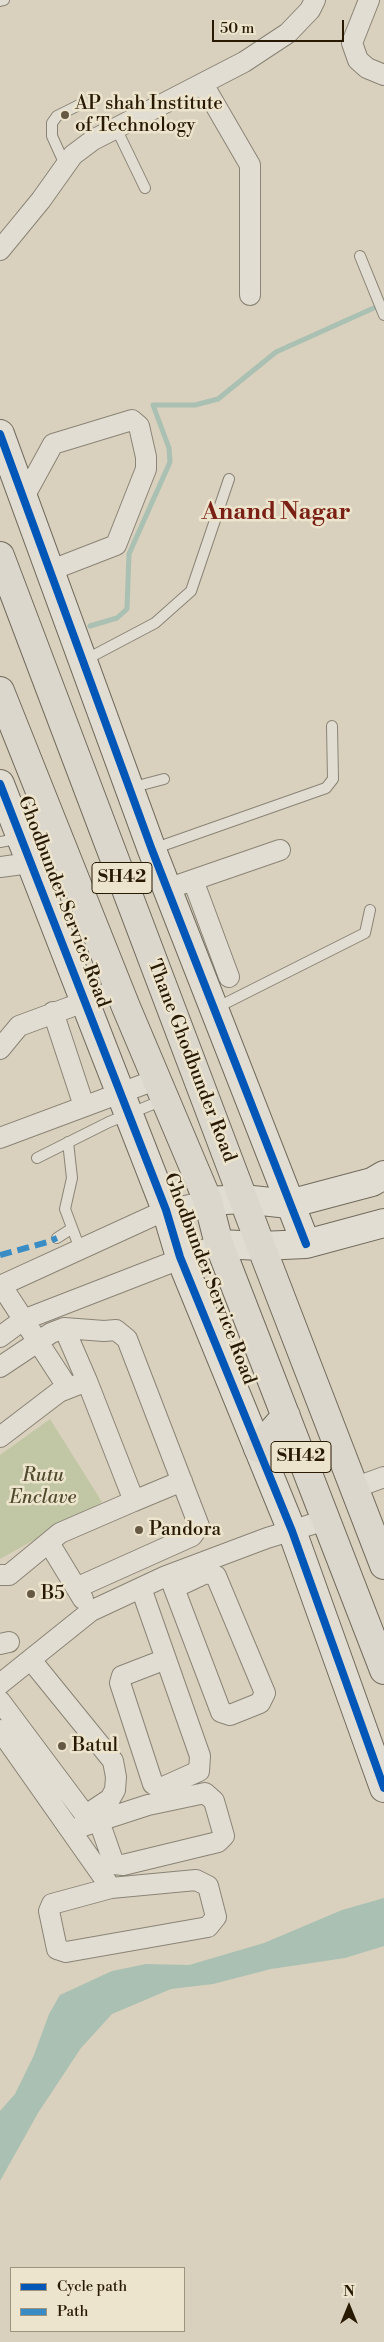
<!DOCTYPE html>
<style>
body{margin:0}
#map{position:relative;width:384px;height:2342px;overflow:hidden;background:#d9d1bd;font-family:"Libre Bodoni",serif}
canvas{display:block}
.legend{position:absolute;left:10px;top:2267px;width:175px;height:65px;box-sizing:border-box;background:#ede4cd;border:1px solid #9e937c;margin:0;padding:6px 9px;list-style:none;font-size:15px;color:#281903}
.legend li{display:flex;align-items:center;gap:10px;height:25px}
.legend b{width:25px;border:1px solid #9e937c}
.north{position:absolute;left:324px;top:2282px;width:50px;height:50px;-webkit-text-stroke:4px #ede4cd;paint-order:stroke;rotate:0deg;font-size:14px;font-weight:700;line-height:20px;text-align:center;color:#281903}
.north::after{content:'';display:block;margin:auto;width:18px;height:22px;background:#281903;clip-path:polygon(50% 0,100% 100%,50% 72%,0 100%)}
.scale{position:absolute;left:212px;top:20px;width:132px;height:22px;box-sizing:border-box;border:2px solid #281903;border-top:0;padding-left:6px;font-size:15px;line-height:18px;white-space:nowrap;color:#281903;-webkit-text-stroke:4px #ede4cd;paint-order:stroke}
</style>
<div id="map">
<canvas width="384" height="2342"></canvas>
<ul class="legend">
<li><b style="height:6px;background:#0057b8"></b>Cycle path</li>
<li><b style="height:6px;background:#3a8cc5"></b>Path</li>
</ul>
<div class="north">N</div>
<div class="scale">50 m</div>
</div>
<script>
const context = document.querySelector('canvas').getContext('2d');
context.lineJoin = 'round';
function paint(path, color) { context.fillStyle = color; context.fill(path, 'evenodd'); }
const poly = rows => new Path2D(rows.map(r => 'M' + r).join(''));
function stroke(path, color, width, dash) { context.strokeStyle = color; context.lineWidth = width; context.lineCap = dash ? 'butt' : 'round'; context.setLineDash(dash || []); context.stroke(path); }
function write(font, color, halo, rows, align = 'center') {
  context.font = font + ' "Libre Bodoni",serif'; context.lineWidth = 5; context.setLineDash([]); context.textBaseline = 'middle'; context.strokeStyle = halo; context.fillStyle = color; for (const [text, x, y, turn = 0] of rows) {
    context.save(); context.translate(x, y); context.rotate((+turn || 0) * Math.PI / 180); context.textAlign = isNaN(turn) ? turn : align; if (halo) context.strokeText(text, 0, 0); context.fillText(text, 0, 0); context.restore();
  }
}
paint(poly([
 [50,1419,102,1502,0,1559,0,1455]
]), '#c1c7a4');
paint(poly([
 [384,1898,384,1946,345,1958,271,1969,213,1984,171,1989,112,2014,81,2048,38,2113,0,2181,0,2111,15,2094,34,2055,49,2014,60,1995,112,1971,146,1964,189,1965,264,1943,342,1910]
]), '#a9c0b3');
stroke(poly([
 [90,626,117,618,127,609,129,554,170,462,169,448,153,405,195,405,218,399,276,352,376,307]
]), '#a9c0b3', 5);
const lane = poly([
 [0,1,4,0],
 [116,128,145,188],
 [66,167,52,136,52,123,57,116,81,104],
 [360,256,384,315],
 [83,661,155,623,191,591,229,479],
 [130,788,164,779],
 [0,842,21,838,55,828],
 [153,849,326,788,333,779,332,726],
 [216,1008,365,933,370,910],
 [68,1142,72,1178,65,1209,80,1249],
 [37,1158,109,1122,163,1100],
 [57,1238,71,1229]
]);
const street = poly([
 [369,0,352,43,358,60,367,68,384,75],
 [203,84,250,165,250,295],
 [0,250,41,200,73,155,93,140,244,62,288,33,310,10,315,0],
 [24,497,53,444,132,420,139,426,146,457,146,469,116,545,49,571],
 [0,867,30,863],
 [193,880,229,977],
 [167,889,280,850],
 [53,1012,84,1106],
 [0,1049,19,1026,119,989],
 [0,1138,158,1079],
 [1,1285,68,1388],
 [0,1286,166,1210,208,1201],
 [64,1328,87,1381],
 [0,1337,23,1320,219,1244],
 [0,1367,51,1333,64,1328,104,1331,116,1330,127,1339,199,1526,192,1536,76,1588],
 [0,1437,59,1392,87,1381,134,1501,60,1533,9,1575,0,1575],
 [354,1488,384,1477],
 [134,1501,182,1481],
 [49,1543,83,1599],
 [169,1575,221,1712,230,1715,260,1703,265,1693,216,1576,206,1573,174,1588],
 [141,1588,200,1756,199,1771,161,1788,153,1784,120,1683,122,1676,166,1659],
 [0,1644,9,1642],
 [0,1684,91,1611,166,1576,267,1538,326,1520],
 [0,1701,83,1812,89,1813,110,1799,115,1790,116,1777,113,1761,31,1660],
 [0,1730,111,1888],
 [71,1830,148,1805,205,1793,214,1801,224,1836,218,1842,123,1865,114,1864,99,1821],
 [196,1880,208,1886,216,1917,208,1927,66,1952,57,1949,49,1911,52,1904,111,1888,196,1880]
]);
const secondary = poly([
 [0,434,152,850,306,1244],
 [0,784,166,1210,180,1257,292,1531,384,1788],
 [208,1201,243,1199,289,1204,372,1182,384,1175],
 [219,1244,261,1246,306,1244,384,1223]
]);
const primary = poly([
 [0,556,261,1246,384,1565],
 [0,691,126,1007,208,1201,219,1244,384,1670],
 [258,1448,286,1416]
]);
stroke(lane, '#8a8476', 12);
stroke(street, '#8a8476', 22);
stroke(secondary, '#716b5d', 30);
stroke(primary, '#716b5d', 30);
stroke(lane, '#e2ddd3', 10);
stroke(street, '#e2ddd3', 20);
stroke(secondary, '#e2ddd3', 28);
stroke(primary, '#dcd7cc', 28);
stroke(poly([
 [0,1255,48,1242,57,1238]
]), '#3a8cc5', 6, [12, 6]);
stroke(poly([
 [0,434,152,850,306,1244],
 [0,784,166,1210,180,1257,292,1531,384,1788]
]), '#0057b8', 8);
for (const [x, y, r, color] of [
 [65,115,5,"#665944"],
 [139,1530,5,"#665944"],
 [31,1594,5,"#665944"],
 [62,1746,5,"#665944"]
]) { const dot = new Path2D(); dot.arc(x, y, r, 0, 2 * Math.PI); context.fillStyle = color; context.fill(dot); stroke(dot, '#ede4cd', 2); }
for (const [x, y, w] of [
 [122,878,60],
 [301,1457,60]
]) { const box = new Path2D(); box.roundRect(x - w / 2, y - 15.5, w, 31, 4); context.fillStyle = '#ede4cd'; context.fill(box); stroke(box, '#281903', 1); }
write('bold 18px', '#281903', null, [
 ["SH42",122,878],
 ["SH42",301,1457]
]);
write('19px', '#281903', '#ede4cd', [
 ["AP shah Institute",75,104],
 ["of Technology",75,126],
 ["Pandora",149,1530],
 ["B5",41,1594],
 ["Batul",72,1746]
], 'left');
write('19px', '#281903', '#ede4cd', [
 ["Ghodbunder Service Road",63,902,69],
 ["Thane Ghodbunder Road",191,1061,69],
 ["Ghodbunder Service Road",209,1279,69]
]);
write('italic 19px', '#504b2d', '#ede4cd', [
 ["Rutu",43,1476],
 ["Enclave",43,1498]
]);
write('bold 24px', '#7a1f14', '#ede4cd', [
 ["Anand Nagar",276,513]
]);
</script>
